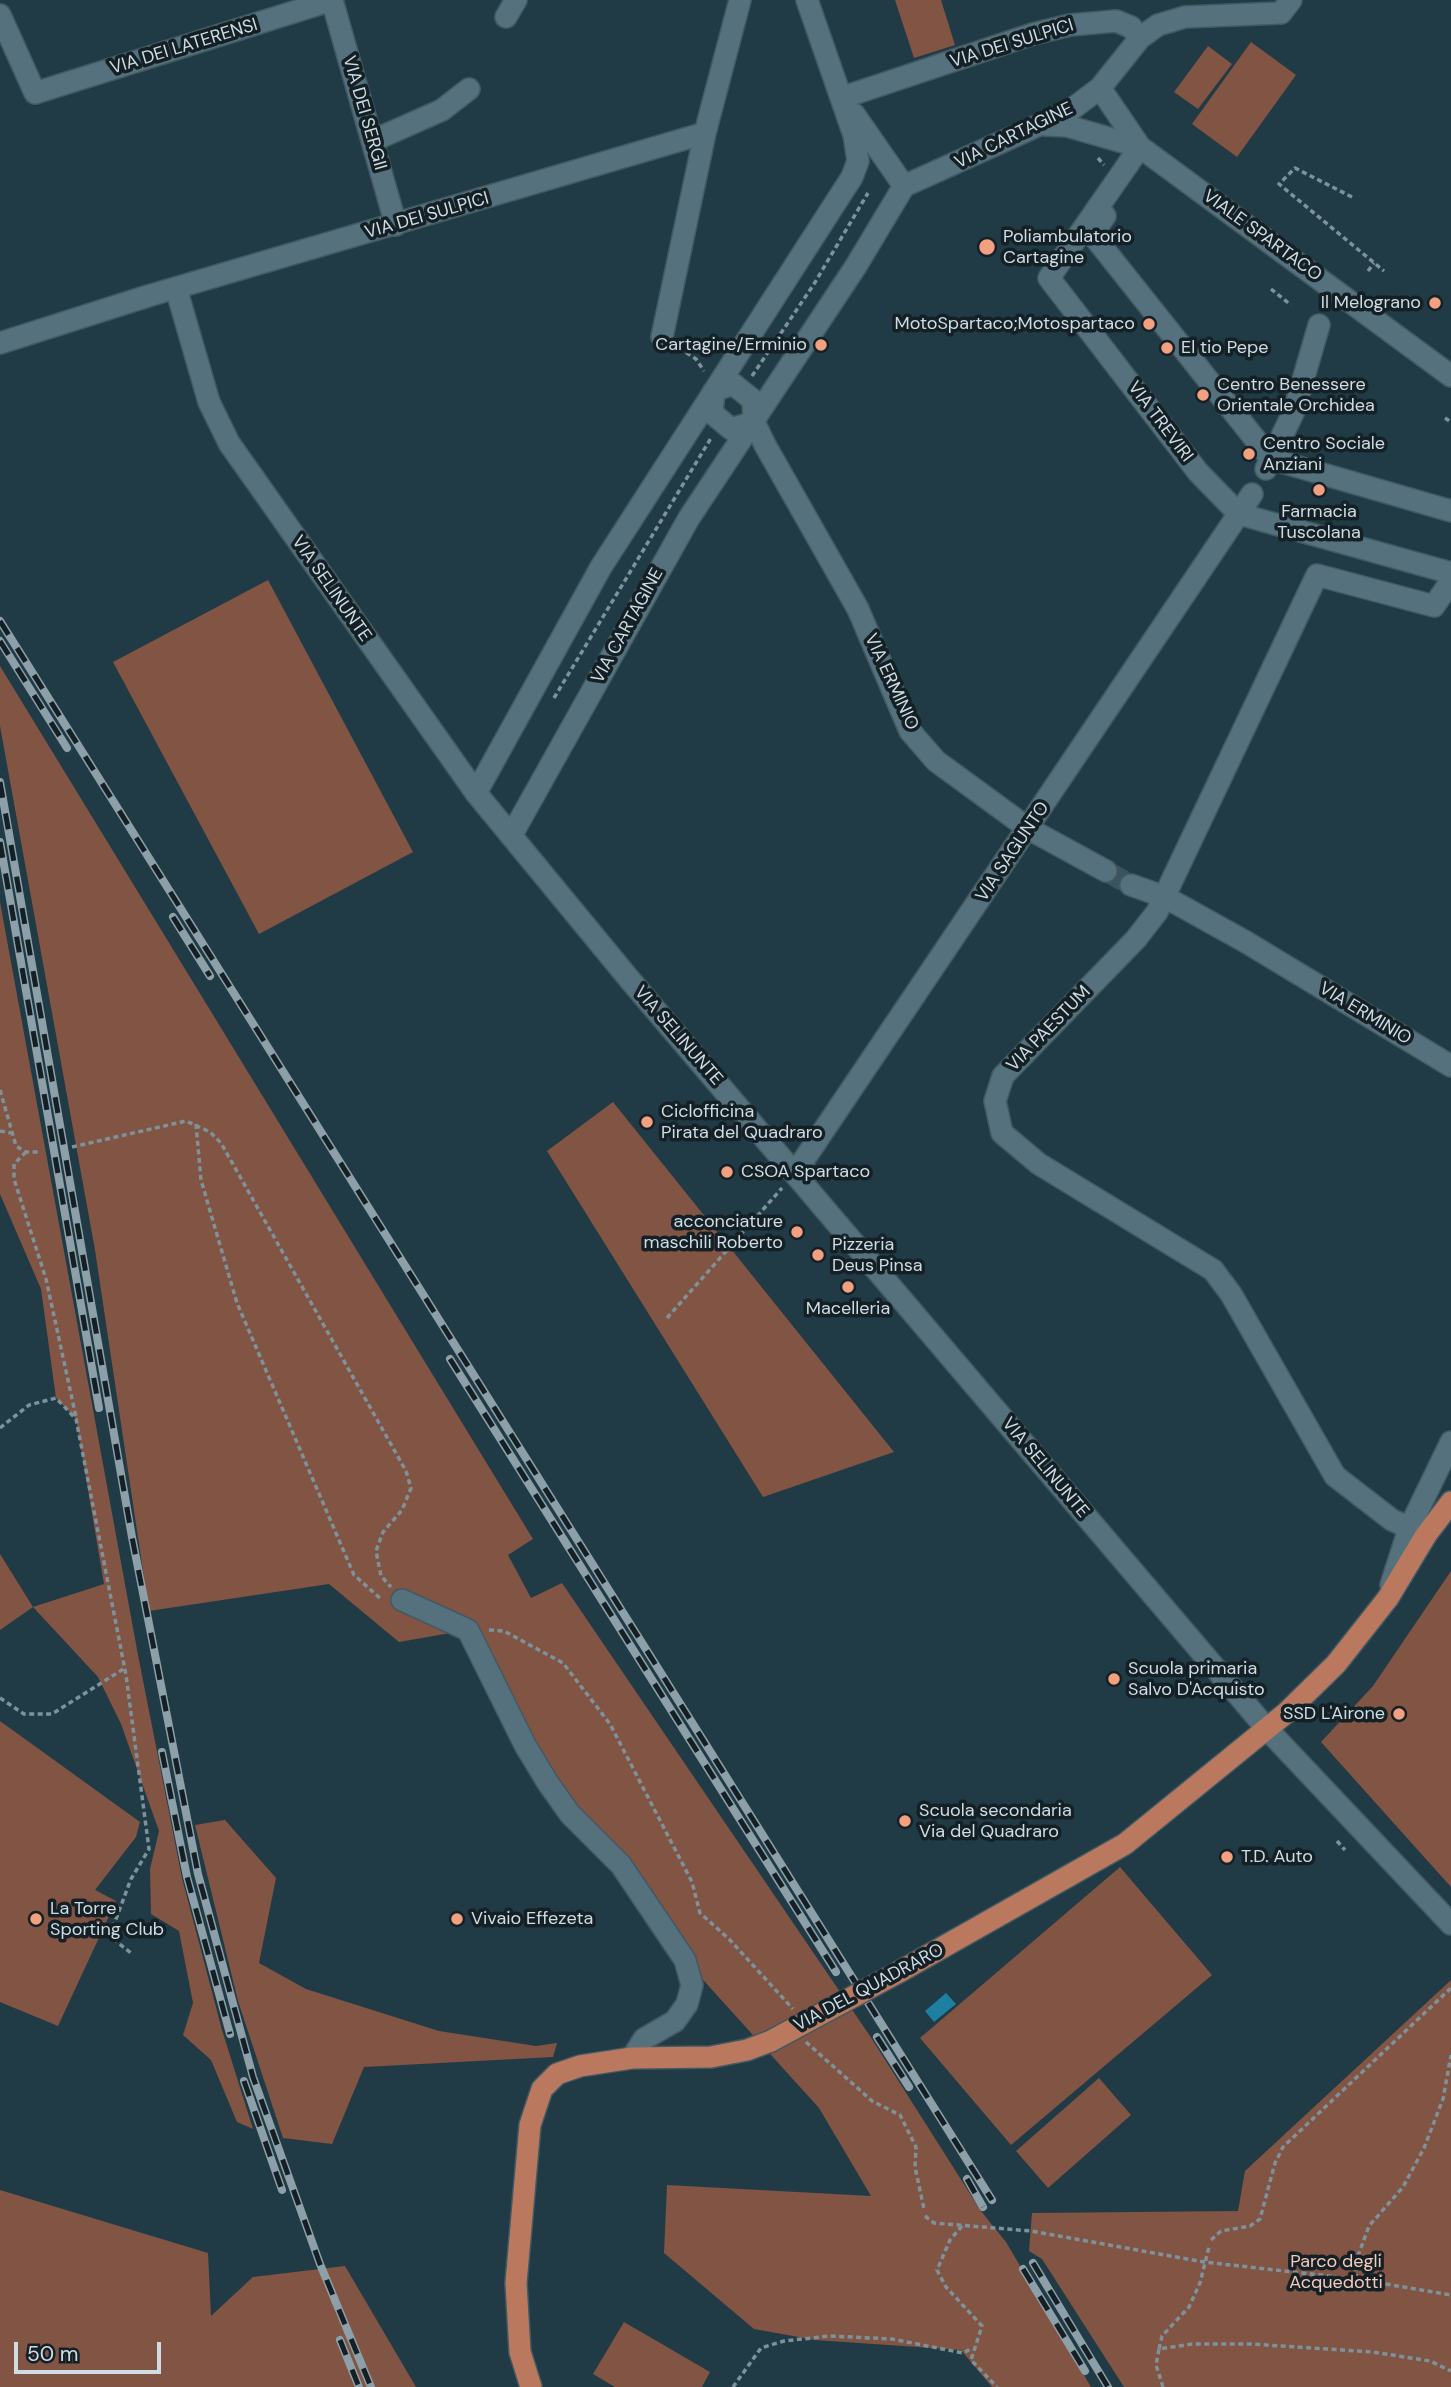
<!DOCTYPE html>
<style>
body{margin:0}
#map{position:relative;width:1451px;height:2387px;overflow:hidden;background:#203b45;font-family:"DM Sans",sans-serif}
canvas{display:block}
.scale{position:absolute;left:14px;top:2342px;width:147px;height:32px;box-sizing:border-box;border:4px solid #cedde4;border-top:0;padding-left:9px;font-size:21px;line-height:24px;white-space:nowrap;color:#cedde4;-webkit-text-stroke:5px #142025;paint-order:stroke}
</style>
<div id="map">
<canvas width="1451" height="2387"></canvas>
<div class="scale">50 m</div>
</div>
<script>
const context = document.querySelector('canvas').getContext('2d');
context.lineJoin = 'round';
function paint(path, color) { context.fillStyle = color; context.fill(path, 'evenodd'); }
const poly = rows => new Path2D(rows.map(r => 'M' + r).join(''));
function stroke(path, color, width, dash) { context.strokeStyle = color; context.lineWidth = width; context.lineCap = dash ? 'butt' : 'round'; context.setLineDash(dash || []); context.stroke(path); }
function write(font, color, halo, rows, align = 'center') {
  context.font = font + ' "DM Sans",sans-serif'; context.lineWidth = 7; context.setLineDash([]); context.textBaseline = 'middle'; context.strokeStyle = halo; context.fillStyle = color; for (const [text, x, y, turn = 0] of rows) {
    context.save(); context.translate(x, y); context.rotate((+turn || 0) * Math.PI / 180); context.textAlign = isNaN(turn) ? turn : align; if (halo) context.strokeText(text, 0, 0); context.fillText(text, 0, 0); context.restore();
  }
}
paint(poly([
 [895,0,941,0,955,45,914,58],
 [1251,42,1296,75,1237,157,1192,124],
 [1208,46,1232,64,1198,109,1174,92],
 [268,580,413,852,259,934,113,662],
 [0,666,533,1539,508,1555,531,1598,562,1583,870,2036,981,2211,1006,2242,1091,2387,992,2387,961,2350,815,2340,754,2329,664,2253,667,2185,871,2196,819,2108,685,1960,570,1814,468,1630,399,1642,329,1584,149,1611,95,1250,0,726],
 [0,902,138,1655,182,1878,222,2030,253,2129,237,2122,211,2060,183,2035,193,2003,179,1931,151,1914,150,1869,159,1831,121,1724,98,1677,33,1607,0,1630,0,1554,33,1607,104,1584,76,1419,56,1398,41,1289,0,1194],
 [613,1102,894,1452,763,1497,547,1151],
 [1451,1571,1451,1887,1321,1742,1373,1686],
 [0,1721,140,1822,136,1837,95,1890,116,1901,58,2026,0,2002],
 [225,1820,276,1878,259,1963,306,1989,439,2031,536,2046,557,2043,553,2057,364,2067,332,2144,283,2138,238,2001,195,1825],
 [1120,1867,1212,1975,1011,2145,920,2038],
 [1451,1980,1451,2387,1124,2387,1042,2259,1029,2251,1032,2213,1238,2211,1245,2171],
 [1099,2078,1131,2115,1048,2188,1016,2151],
 [0,2190,208,2253,211,2316,253,2277,345,2266,416,2387,0,2387],
 [624,2322,710,2372,702,2387,615,2387,593,2374]
]), '#825443');
paint(poly([
 [946,1993,956,2004,934,2022,925,2011]
]), '#1e7fa0');
stroke(poly([
 [1106,871,1131,885]
]), '#3a535d', 21, [21, 10]);
const minor = poly([
 [332,0,396,225],
 [0,15,35,93,332,0],
 [506,17,516,0],
 [1100,88,1140,147],
 [844,97,1033,34,1070,25,1116,21,1131,27,1140,38],
 [854,114,904,186],
 [1045,125,1067,126,1140,147,1451,376],
 [372,141,442,110,469,89],
 [1140,147,1049,278,1198,472,1239,514,1451,573],
 [1105,216,1092,234,1271,459,1451,511],
 [176,288,209,402,229,443,476,793,630,980,1267,1729,1451,1924],
 [662,337,705,133],
 [0,343,148,296,705,133,740,0],
 [714,391,733,384,753,400,754,422,765,445,858,609,910,731,936,761,1029,829,1106,871],
 [714,391,712,413,731,429,754,422],
 [1266,469,1294,411,1319,325],
 [476,793,601,567,852,177,858,161,854,135,807,0],
 [511,836,689,518,856,266,904,186,1068,112,1100,88,1140,38,1158,25,1185,17,1281,13,1291,0],
 [1131,885,1165,897,1246,942,1451,1066],
 [795,1173,1252,494],
 [1426,1535,1392,1520,1335,1476,1231,1294,1213,1270,1039,1164,1002,1133,995,1101,1003,1076,1136,939,1157,912,1317,575,1434,606,1451,581],
 [1391,1585,1409,1529,1451,1442],
 [402,1600,468,1630,525,1745,548,1783,570,1814,621,1865,685,1960,692,1985,687,2004,675,2021,644,2039,632,2058]
]);
const major = poly([
 [899,1972,1125,1844,1286,1713,1336,1664,1388,1598,1426,1535,1451,1502],
 [531,2387,520,2352,516,2283,530,2125,542,2089,557,2074,580,2066,632,2058,711,2057,747,2050,771,2041]
]);
stroke(minor, '#425962', 24);
stroke(major, '#425962', 24);
stroke(poly([
 [1098,158,1104,165],
 [1352,197,1295,168,1279,184,1384,271],
 [1368,271,1374,263],
 [1271,289,1291,305],
 [679,348,696,359,704,371],
 [752,376,814,284,868,193],
 [1445,418,1451,422],
 [554,698,711,438],
 [0,1090,16,1146,26,1152,38,1152],
 [196,1124,201,1180,237,1303,354,1575,381,1599],
 [0,1131,11,1133],
 [72,1147,186,1121,210,1132,221,1143,406,1471,411,1488,402,1510,383,1532,376,1551,381,1576,391,1587],
 [26,1152,14,1164,14,1179,46,1279,76,1417],
 [667,1318,782,1188],
 [0,1428,29,1405,56,1398,76,1419,126,1675,149,1849,131,1879,113,1927,112,1938,131,1953],
 [489,1630,504,1631,563,1663,610,1724,692,1882,700,1913,729,1939,793,2009],
 [0,1698,24,1714,52,1714,125,1668],
 [1337,1841,1345,1850],
 [806,2042,872,2101,900,2115,916,2147,915,2167,924,2209],
 [925,2216,934,2223,1031,2231,1204,2262,1356,2279,1451,2295],
 [962,2226,950,2240,937,2270,946,2287,982,2326,971,2360,997,2387],
 [1211,2240,1221,2231,1250,2226,1260,2219,1275,2163,1283,2147,1451,1988],
 [1358,2256,1369,2226,1403,2187,1424,2148,1443,2099,1451,2055],
 [1356,2279,1357,2263],
 [1159,2349,1162,2336,1189,2307,1200,2283,1209,2247],
 [733,2387,761,2348,784,2341,830,2336,892,2339,963,2353,972,2348],
 [1163,2387,1156,2365,1159,2349,1192,2344,1251,2344,1373,2352,1430,2361,1451,2371]
]), '#7e929b', 3.5, [5, 3.5]);
stroke(minor, '#55717d', 21);
stroke(major, '#ba795f', 21);
const rail = poly([
 [0,621,992,2200],
 [0,641,67,748],
 [0,782,132,1537,198,1874,253,2077,320,2264,371,2387],
 [0,842,99,1408],
 [173,917,210,976],
 [450,1359,836,1972],
 [162,1752,187,1877,230,2034],
 [877,2037,909,2087],
 [244,2081,282,2190],
 [967,2179,983,2207],
 [1033,2263,1108,2387],
 [1023,2269,1085,2371],
 [340,2340,359,2387]
]);
stroke(rail, '#8da0a9', 8);
stroke(rail, '#142025', 5, [16]);
const majorBridge = poly([
 [771,2041,899,1972]
]);
stroke(majorBridge, '#425962', 24, []);
stroke(majorBridge, '#ba795f', 21);
for (const [x, y, r, color] of [
 [987,247,9,"#f2a080"],
 [1435,303,7,"#f2a080"],
 [1149,324,7,"#f2a080"],
 [821,345,7,"#f2a080"],
 [1167,348,7,"#f2a080"],
 [1203,395,7,"#f2a080"],
 [1249,454,7,"#f2a080"],
 [1319,490,7,"#f2a080"],
 [647,1122,7,"#f2a080"],
 [727,1172,7,"#f2a080"],
 [797,1232,7,"#f2a080"],
 [818,1255,7,"#f2a080"],
 [848,1287,7,"#f2a080"],
 [1114,1679,7,"#f2a080"],
 [1399,1714,7,"#f2a080"],
 [905,1821,7,"#f2a080"],
 [1227,1857,7,"#f2a080"],
 [36,1919,7,"#f2a080"],
 [457,1919,7,"#f2a080"]
]) { const dot = new Path2D(); dot.arc(x, y, r, 0, 2 * Math.PI); context.fillStyle = color; context.fill(dot); stroke(dot, '#142025', 2.5); }
write('18px', '#cedde4', '#142025', [
 ["VIA DEI SULPICI",1012,44,-17],
 ["VIA DEI LATERENSI",184,47,-17],
 ["VIA DEI SERGII",364,113,74],
 ["VIA CARTAGINE",1014,136,-26],
 ["VIA DEI SULPICI",427,216,-16],
 ["VIALE SPARTACO",1262,236,36],
 ["VIA TREVIRI",1160,422,53],
 ["VIA SELINUNTE",331,589,55],
 ["VIA CARTAGINE",628,626,-61],
 ["VIA ERMINIO",891,682,65],
 ["VIA SAGUNTO",1013,852,-56],
 ["VIA ERMINIO",1365,1014,31],
 ["VIA PAESTUM",1049,1029,-46],
 ["VIA SELINUNTE",678,1036,49],
 ["VIA SELINUNTE",1045,1468,50],
 ["VIA DEL QUADRARO",869,1988,-28]
]);
write('18px', '#cedde4', '#142025', [
 ["Poliambulatorio",1003,237],
 ["Cartagine",1003,258],
 ["Il Melograno",1421,303,"right"],
 ["MotoSpartaco;Motospartaco",1135,324,"right"],
 ["Cartagine/Erminio",807,345,"right"],
 ["El tio Pepe",1181,348],
 ["Centro Benessere",1217,385],
 ["Orientale Orchidea",1217,406],
 ["Centro Sociale",1263,444],
 ["Anziani",1263,465],
 ["Farmacia",1319,512,"center"],
 ["Tuscolana",1319,533,"center"],
 ["Ciclofficina",661,1112],
 ["Pirata del Quadraro",661,1133],
 ["CSOA Spartaco",741,1172],
 ["acconciature",783,1222,"right"],
 ["maschili Roberto",783,1243,"right"],
 ["Pizzeria",832,1245],
 ["Deus Pinsa",832,1266],
 ["Macelleria",848,1309,"center"],
 ["Scuola primaria",1128,1669],
 ["Salvo D'Acquisto",1128,1690],
 ["SSD L'Airone",1385,1714,"right"],
 ["Scuola secondaria",919,1811],
 ["Via del Quadraro",919,1832],
 ["T.D. Auto",1241,1857],
 ["La Torre",50,1909],
 ["Sporting Club",50,1930],
 ["Vivaio Effezeta",471,1919]
], 'left');
write('18px', '#f4cbbb', '#142025', [
 ["Parco degli",1336,2262],
 ["Acquedotti",1336,2283]
]);
</script>
